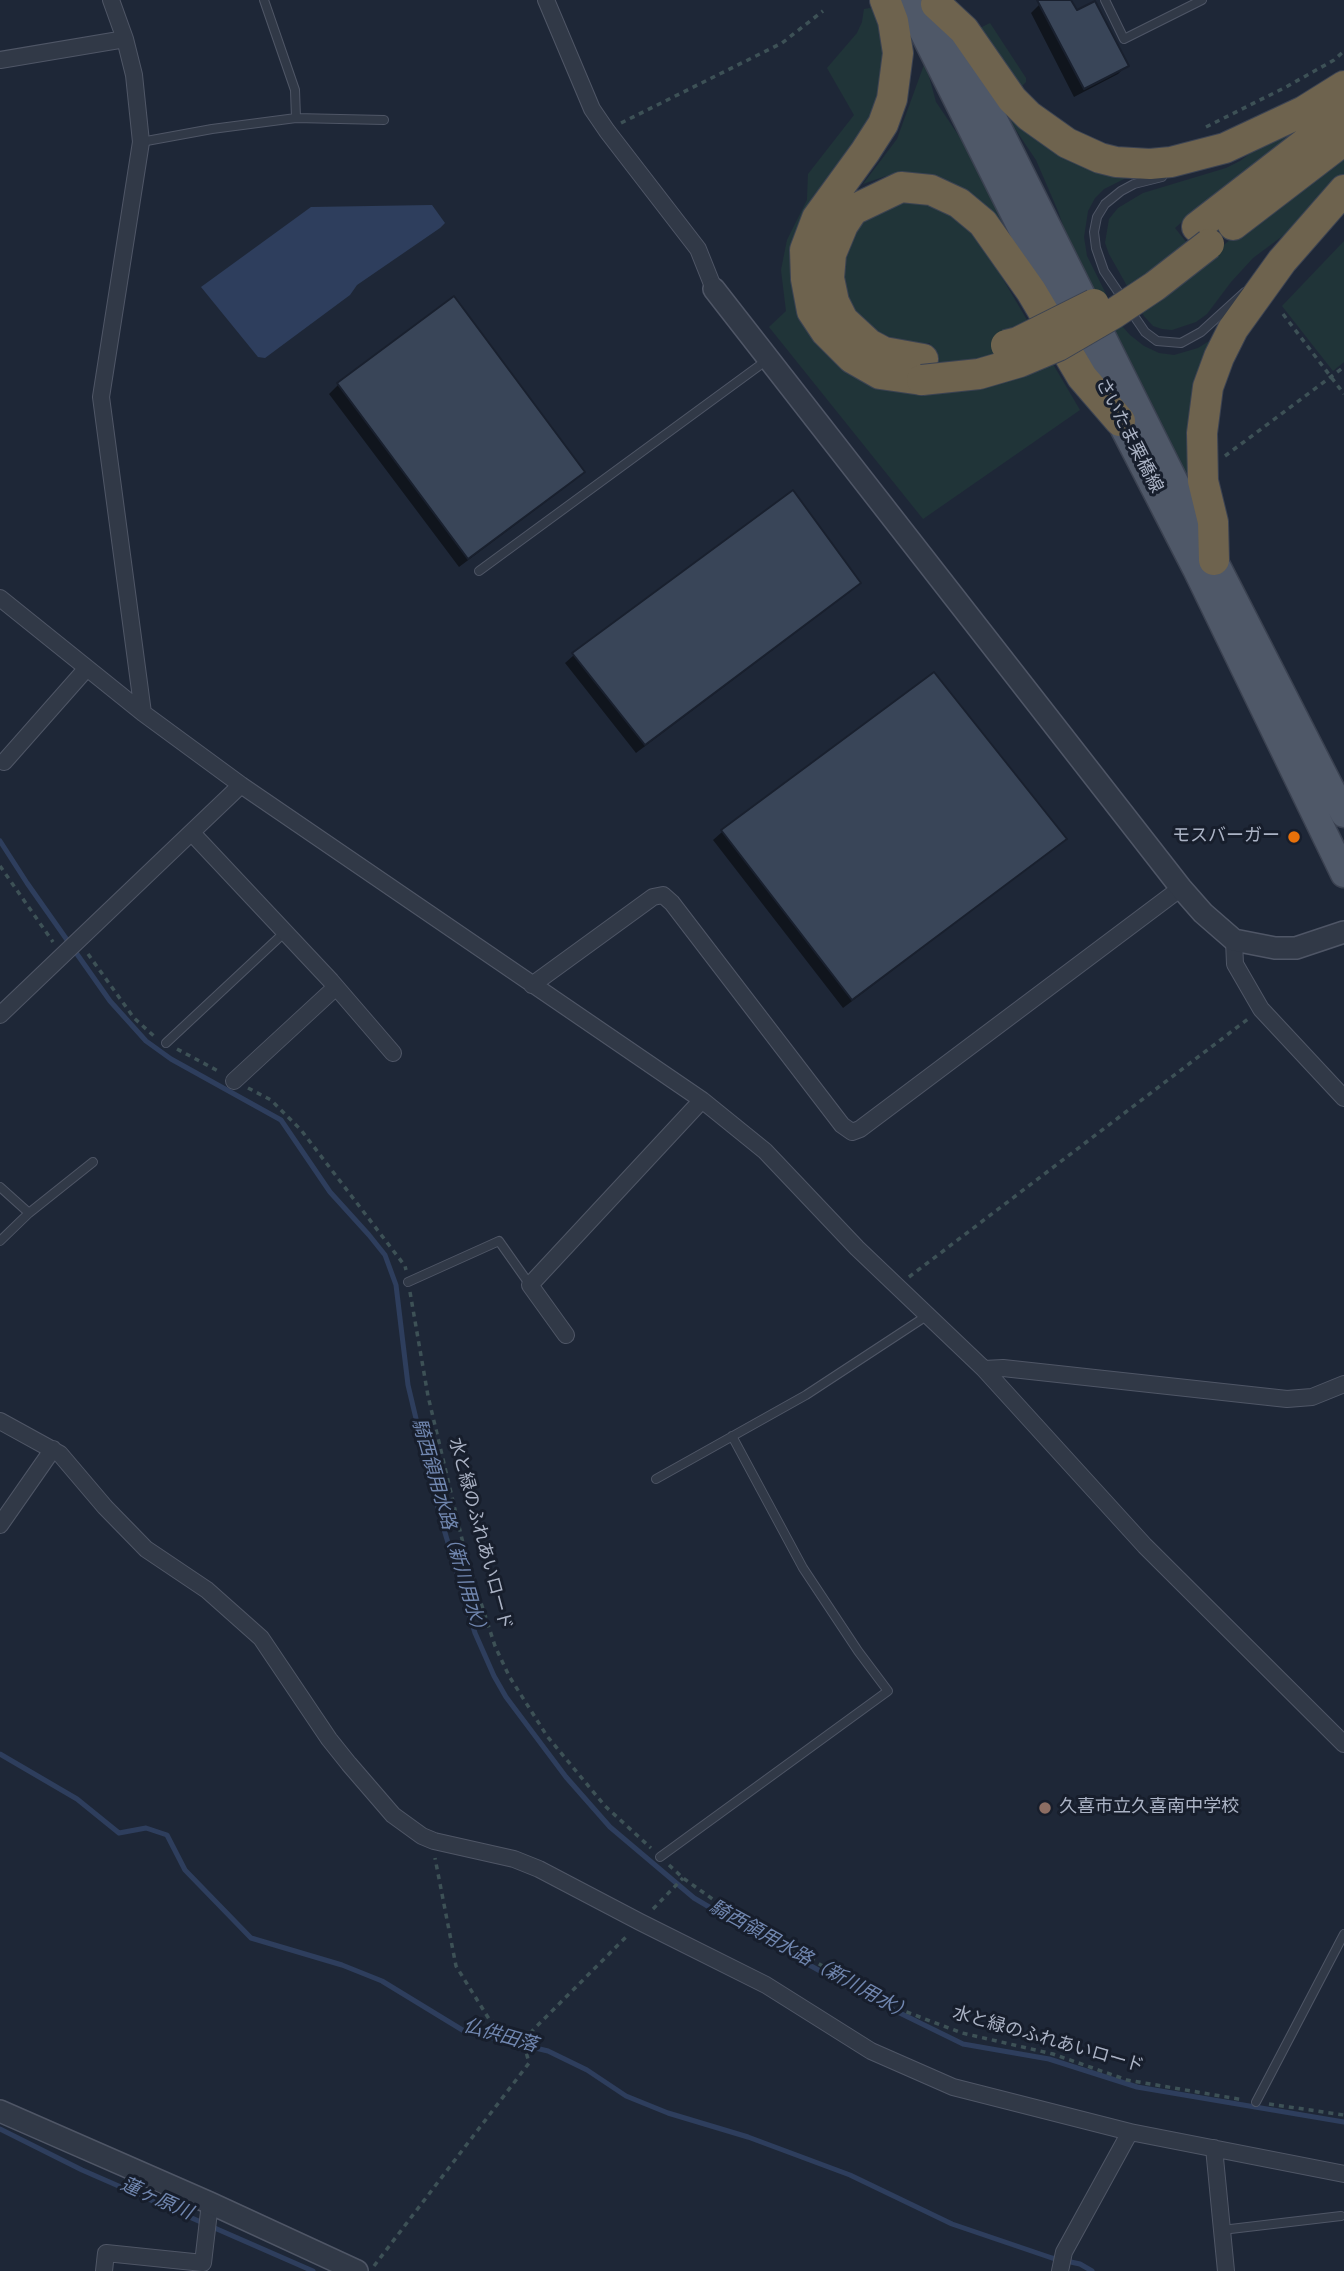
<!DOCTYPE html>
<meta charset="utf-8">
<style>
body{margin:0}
canvas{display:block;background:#1e2737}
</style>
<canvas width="1344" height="2271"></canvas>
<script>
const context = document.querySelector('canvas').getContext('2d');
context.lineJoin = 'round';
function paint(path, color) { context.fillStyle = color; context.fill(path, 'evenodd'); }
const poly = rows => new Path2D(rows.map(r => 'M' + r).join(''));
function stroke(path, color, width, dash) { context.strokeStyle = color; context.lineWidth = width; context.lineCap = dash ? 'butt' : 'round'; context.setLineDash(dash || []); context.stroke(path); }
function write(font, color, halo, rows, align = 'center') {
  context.font = font + ' "Source Sans 3","Noto Sans JP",sans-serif'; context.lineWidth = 6; context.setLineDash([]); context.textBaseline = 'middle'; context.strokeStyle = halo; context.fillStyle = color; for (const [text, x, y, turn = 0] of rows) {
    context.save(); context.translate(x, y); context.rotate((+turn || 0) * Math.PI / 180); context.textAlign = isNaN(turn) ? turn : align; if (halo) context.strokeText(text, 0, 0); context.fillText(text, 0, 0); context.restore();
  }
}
paint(poly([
 [882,6,888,42,877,107,794,273,930,389,930,343,913,345,871,330,852,307,839,274,856,225,892,201,923,202,952,213,977,235,1080,410,923,519,769,327,786,311,781,270,787,240,807,200,808,174,854,115,827,68,857,33,862,22,864,9],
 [990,23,1026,78,1026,82,1018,90,976,30],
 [925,62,936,102,986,176,1024,251,895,176,886,176,863,184,897,139],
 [1344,102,1193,212,1175,228,1202,262,1344,150,1344,177,1288,232,1253,258,1231,282,1207,314,1196,322,1172,330,1162,329,1153,326,1144,316,1109,254,1105,243,1109,219,1118,208,1143,193,1226,168,1240,161,1260,146],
 [1001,108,1130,176,1104,189,1095,198,1088,211,1084,237,1087,256,1122,326,1130,335,1144,346,1159,353,1174,355,1198,348,1217,336,1191,488,1073,254,1058,211,1036,160],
 [1344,241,1344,362,1333,371,1282,306]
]), '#203438');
paint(poly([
 [432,205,445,223,440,228,357,285,350,295,265,358,258,357,201,287,311,207]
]), '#2e3e5d');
paint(poly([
 [1048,0,1069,0,1076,12,1127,65,1118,74,1074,97,1031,13,1039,5],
 [454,299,583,472,574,481,459,567,329,394,338,385],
 [859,583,850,592,636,753,565,663,574,655],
 [934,675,1056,847,843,1008,713,840,722,832]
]), '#0007');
stroke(poly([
 [0,841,27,883,110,1001,146,1041,171,1059,281,1120,330,1192,369,1235,385,1255,396,1285,408,1385,428,1469,443,1526,475,1633,494,1676,506,1697,566,1777,610,1827,694,1898,770,1943,863,1995,963,2044,1049,2059,1137,2087,1344,2122],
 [0,1754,77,1799,119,1833,146,1828,167,1835,185,1870,251,1938,342,1965,382,1981,464,2031,548,2051,587,2070,626,2096,668,2113,748,2137,850,2175,952,2224,1052,2258,1080,2264,1092,2271],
 [0,2129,82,2170,313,2271]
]), '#2e3e5d', 5);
const building = poly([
 [1037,0,1071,0,1077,10,1095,1,1129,66,1084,89,1037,0],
 [454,296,585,472,468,559,337,383,454,296],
 [793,490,861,583,645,745,572,653,793,490],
 [934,672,1067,839,852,1000,721,830,934,672]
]);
paint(building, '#394558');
stroke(building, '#19202e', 2);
const service = poly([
 [264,0,295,90,296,118],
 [1105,0,1124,39,1202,0],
 [141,142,212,129,296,118,384,120],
 [1123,299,1104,271,1096,248,1094,232,1097,217,1105,204,1121,191,1134,184,1162,177],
 [1130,310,1145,332,1157,341,1181,343,1201,332,1245,292],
 [479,571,767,360],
 [166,1043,285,932],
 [0,1187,29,1213],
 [0,1241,29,1213,93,1162],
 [408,1282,499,1241,530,1285],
 [656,1479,806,1395,928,1315],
 [660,1857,888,1691,858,1651,803,1568,732,1436],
 [1256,2102,1344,1934],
 [1222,2230,1341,2216]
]);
const minor = poly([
 [111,0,125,39,134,75,141,142,101,397,143,713],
 [546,0,592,109,607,131,698,249,714,289],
 [0,60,125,39],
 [0,598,143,713,241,785,702,1100,765,1151,857,1248,984,1369,1145,1546,1344,1744],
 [4,762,87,668],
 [192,833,331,981,393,1053],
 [1234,940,1235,964,1261,1009,1344,1098],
 [532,985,653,897,663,895,672,903,842,1125,852,1132,860,1129,1181,888],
 [0,1015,241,785],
 [234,1081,336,987],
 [566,1335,530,1285,702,1100],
 [984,1369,1003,1368,1287,1399,1312,1397,1344,1384],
 [0,1421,60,1454,105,1507,146,1549,207,1590,261,1638,329,1739,349,1764,393,1815,422,1836,434,1841,514,1859,539,1869,640,1922,766,1985,871,2051,953,2087,1130,2132,1344,2174],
 [0,1525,53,1449],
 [1214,2148,1226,2271],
 [104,2271,106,2253,203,2263,210,2203],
 [1060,2271,1064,2252,1130,2132]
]);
const tertiary = poly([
 [714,289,1181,888,1203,913,1234,940,1275,948,1296,948,1344,932],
 [0,2111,210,2203,357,2271]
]);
const primary = poly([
 [907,0,1036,258,1196,569,1344,874],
 [943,17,1214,560,1344,814]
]);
const motorway = poly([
 [885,0,893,21,898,53,892,99,883,124,865,152,817,218,805,250,806,279,812,311,826,332,852,358,880,374,922,380],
 [936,4,964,30,1012,99,1029,116,1067,143,1100,158,1116,162,1150,164,1171,162,1225,148,1304,111,1344,86],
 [1233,225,1344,140],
 [1197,227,1344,113],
 [923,359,884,352,869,344,843,320,834,302,829,278,831,254,843,225,853,210,901,187,931,190,959,203,983,223,1031,291,1082,377,1120,421],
 [1214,560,1213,522,1203,481,1202,433,1208,387,1219,357,1233,329,1282,261,1344,190]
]);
stroke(service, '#4f5666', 10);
stroke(minor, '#4f5666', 18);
stroke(tertiary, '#4f5666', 24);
stroke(primary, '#3b4251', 29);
stroke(motorway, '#3c4352', 32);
stroke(poly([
 [621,123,782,43,823,11],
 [1206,127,1286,87,1334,60,1344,51],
 [1283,314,1344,394],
 [1225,456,1344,367],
 [0,866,53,942],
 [88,954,134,1018,155,1037],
 [177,1049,220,1072],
 [248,1088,271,1100,301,1130,405,1266,406,1270],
 [909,1277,1248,1019],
 [410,1292,428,1396,467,1560,495,1646,509,1676,547,1736,605,1806,651,1848],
 [669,1865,683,1878,749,1925,904,2011,962,2033,1053,2054,1127,2080,1244,2100],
 [653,1909,683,1878],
 [523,2040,628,1935],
 [1269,2104,1344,2115],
 [374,2266,529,2063,523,2040,489,2019,456,1966,435,1858]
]), '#3d5156', 3.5, [5, 5]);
stroke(service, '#313947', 8);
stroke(minor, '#313947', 16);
stroke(tertiary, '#313947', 21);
stroke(primary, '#4f5868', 26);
stroke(motorway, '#6e634e', 30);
const motorwayBridge = poly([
 [1006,345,1018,342,1094,304],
 [922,380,979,374,1020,362,1058,346,1113,314,1155,286,1209,244]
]);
stroke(motorwayBridge, '#3c4352', 32, []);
stroke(motorwayBridge, '#6e634e', 30);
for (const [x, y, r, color] of [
 [1294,837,7,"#e8710a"],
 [1045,1808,7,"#8d6e63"]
]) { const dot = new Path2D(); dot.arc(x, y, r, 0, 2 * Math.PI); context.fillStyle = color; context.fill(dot); stroke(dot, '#171e2c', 2.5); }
write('18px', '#abb3c5', '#171e2c', [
 ["さいたま栗橋線",1128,436,63],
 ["水と緑のふれあいロード",479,1534,75],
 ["水と緑のふれあいロード",1048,2041,16]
]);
write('18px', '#abb3c5', '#171e2c', [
 ["モスバーガー",1280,837],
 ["久喜市立久喜南中学校",1059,1808,"left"]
], 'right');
write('italic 19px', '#7187b0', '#171e2c', [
 ["騎西領用水路（新川用水）",448,1529,74],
 ["騎西領用水路（新川用水）",810,1962,29],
 ["仏供田落",500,2037,16],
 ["蓮ヶ原川",156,2200,24]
]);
</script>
